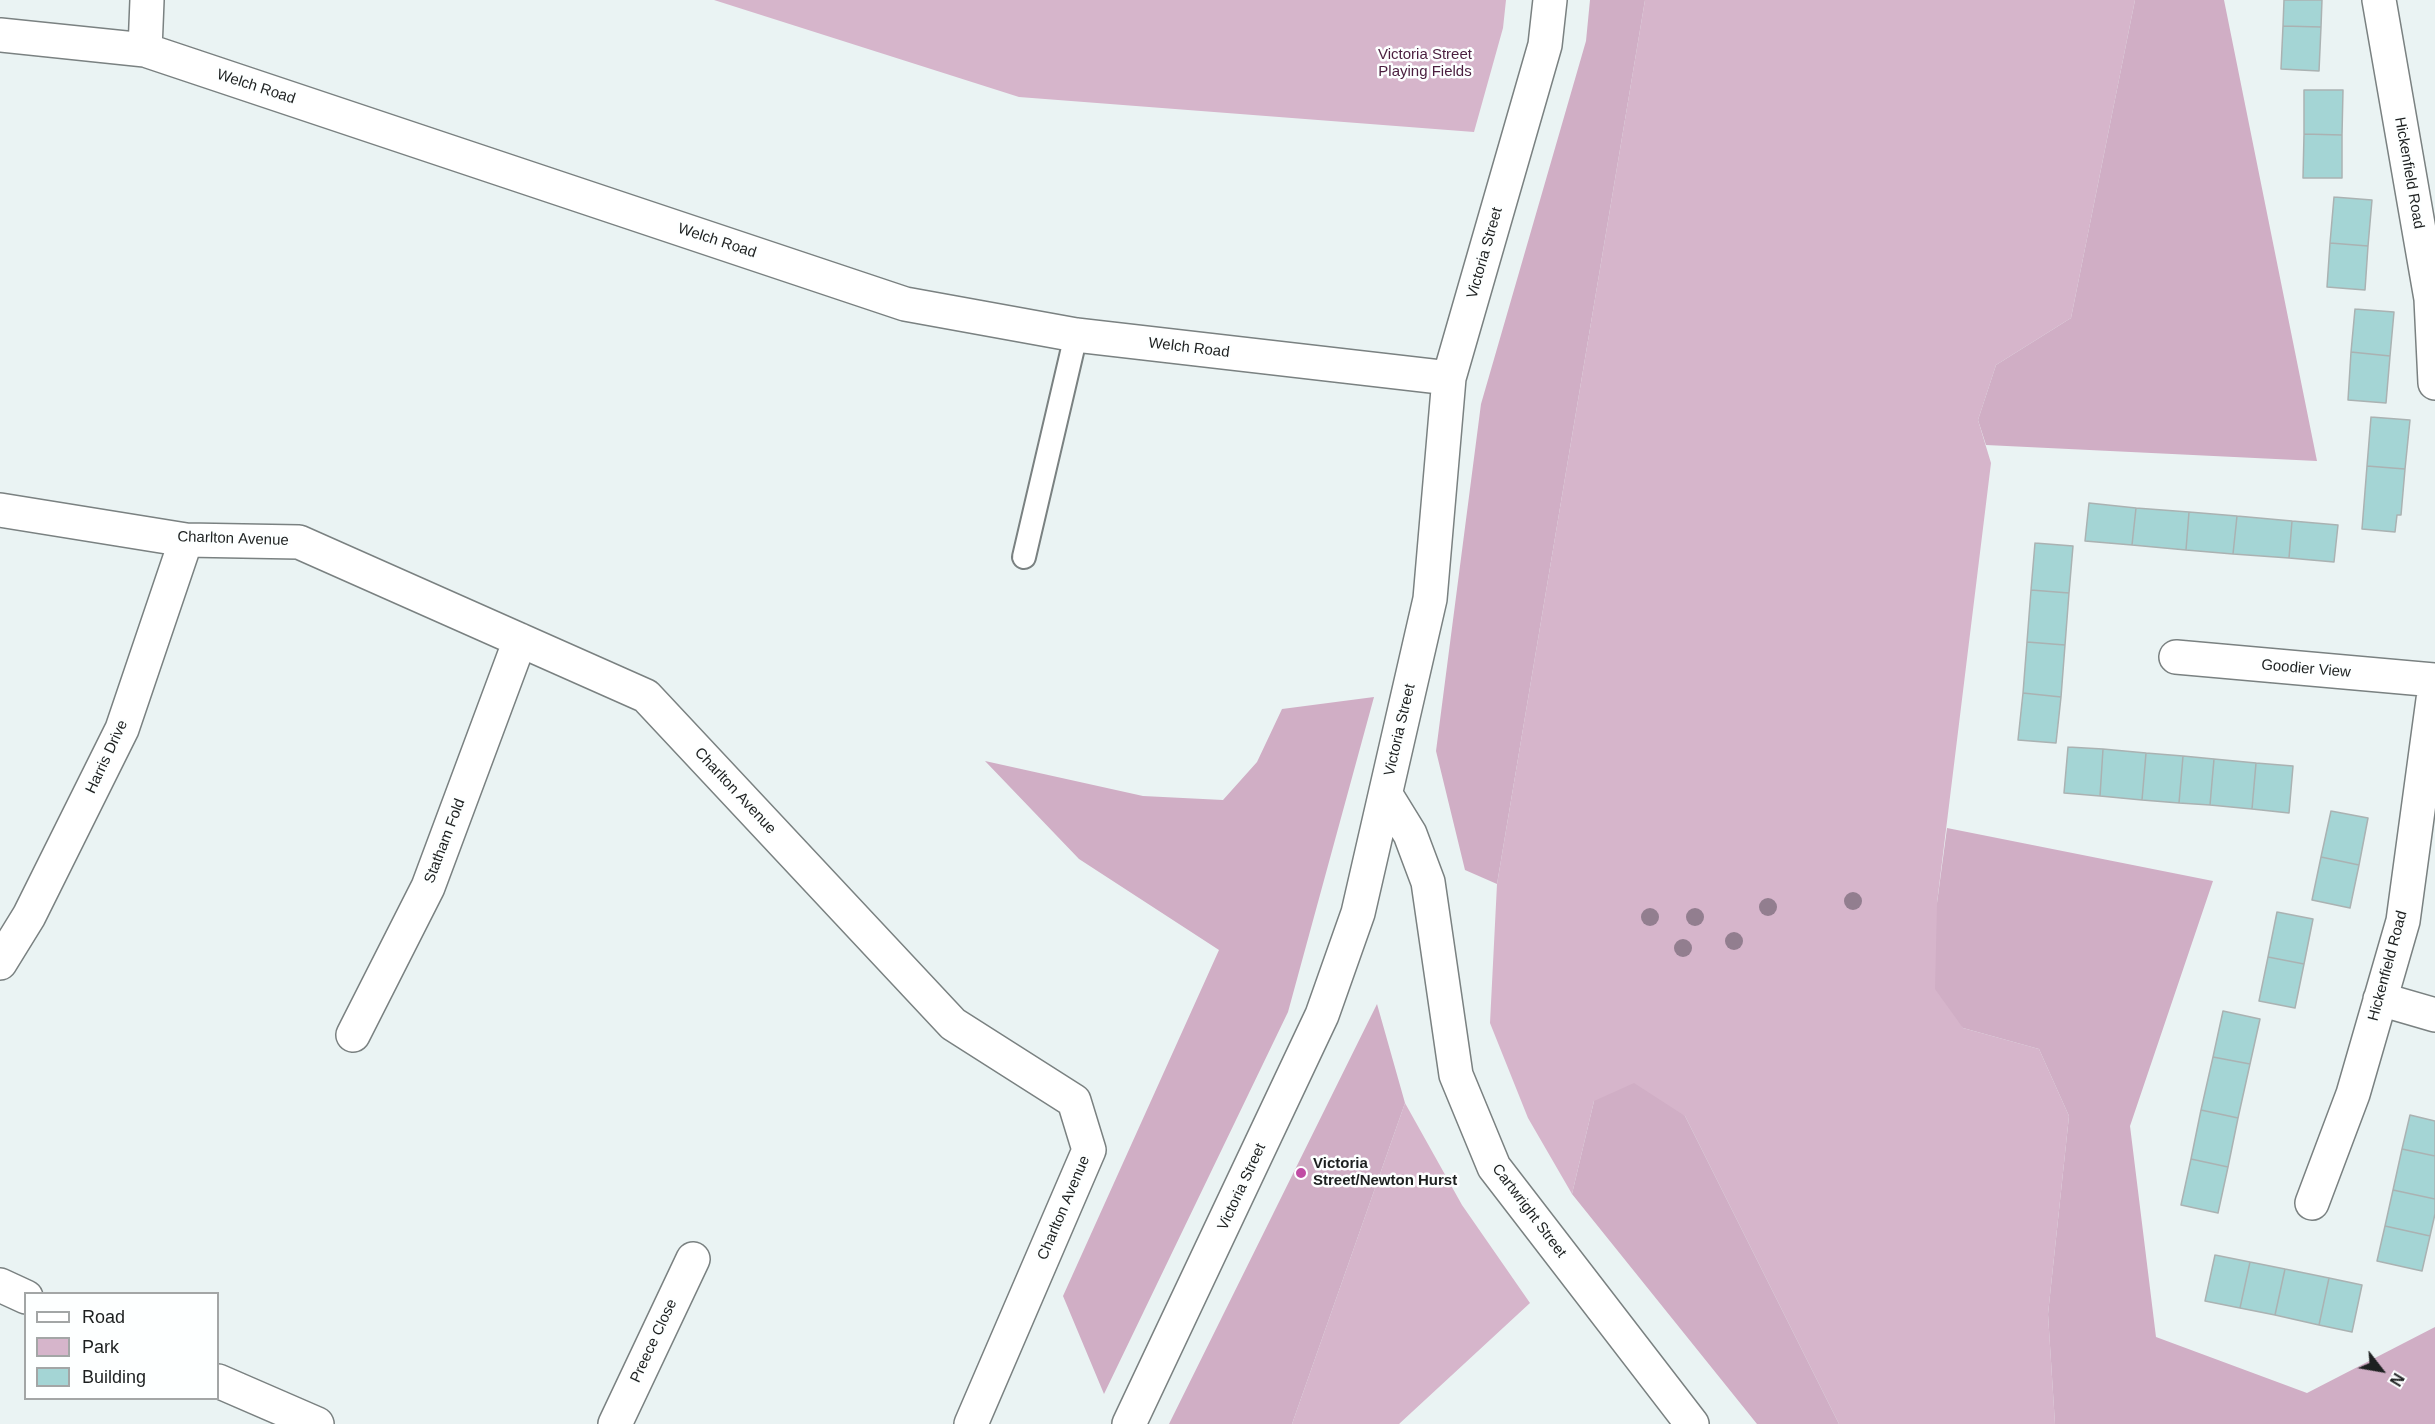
<!DOCTYPE html>
<style>
body{margin:0}
#map{position:relative;width:2435px;height:1424px;overflow:hidden;background:#eaf3f3;font-family:Helvetica,sans-serif}
canvas{display:block}
.legend{position:absolute;left:24px;top:1292px;width:195px;height:108px;box-sizing:border-box;background:#fdffff;border:2px solid #a3a6a6;margin:0;padding:8px 10px;list-style:none;font-size:18px;color:#1d2020}
.legend li{display:flex;align-items:center;gap:12px;height:30px}
.legend b{width:30px;border:2px solid #a3a6a6}
.north{position:absolute;left:2351px;top:1340px;width:60px;height:60px;-webkit-text-stroke:4px #fdffff;paint-order:stroke;rotate:121deg;font-size:16px;font-weight:700;line-height:24px;text-align:center;color:#1d2020}
.north::after{content:'';display:block;margin:auto;width:21px;height:27px;background:#1d2020;clip-path:polygon(50% 0,100% 100%,50% 72%,0 100%)}
</style>
<div id="map">
<canvas width="2435" height="1424"></canvas>
<ul class="legend">
<li><b style="height:8px;background:#fff"></b>Road</li>
<li><b style="height:16px;background:#d6b5cb"></b>Park</li>
<li><b style="height:16px;background:#a4d5d5"></b>Building</li>
</ul>
<div class="north">N</div>
</div>
<script>
const context = document.querySelector('canvas').getContext('2d');
context.lineJoin = 'round';
function paint(path, color) { context.fillStyle = color; context.fill(path, 'evenodd'); }
const poly = rows => new Path2D(rows.map(r => 'M' + r).join(''));
function stroke(path, color, width, dash) { context.strokeStyle = color; context.lineWidth = width; context.lineCap = dash ? 'butt' : 'round'; context.setLineDash(dash || []); context.stroke(path); }
function write(font, color, halo, rows, align = 'center') {
  context.font = font + ' Helvetica,sans-serif'; context.lineWidth = 5; context.setLineDash([]); context.textBaseline = 'middle'; context.strokeStyle = halo; context.fillStyle = color; for (const [text, x, y, turn = 0] of rows) {
    context.save(); context.translate(x, y); context.rotate((+turn || 0) * Math.PI / 180); context.textAlign = isNaN(turn) ? turn : align; if (halo) context.strokeText(text, 0, 0); context.fillText(text, 0, 0); context.restore();
  }
}
paint(poly([
 [714,0,1506,0,1503,28,1474,132,1019,97],
 [1645,0,2135,0,2071,318,1996,365,1978,420,1991,463,1937,903,1963,1028,2039,1049,2069,1116,2048,1314,2055,1424,1839,1424,1685,1116,1594,1101,1572,1194,1528,1118,1490,1023,1497,884],
 [1405,1103,1462,1205,1530,1303,1399,1424,1292,1424]
]), '#d6b5cb');
paint(poly([
 [1590,0,1645,0,1497,884,1465,870,1436,751,1481,404,1586,41],
 [2135,0,2224,0,2317,461,1986,445,1978,420,1996,365,2071,318],
 [1374,697,1288,1012,1104,1394,1063,1296,1219,950,1079,859,985,761,1143,796,1223,800,1257,762,1282,709],
 [1947,828,2213,881,2130,1126,2156,1337,2307,1393,2435,1327,2435,1424,2055,1424,2048,1314,2069,1116,2039,1049,1963,1028,1935,989,1937,903],
 [1377,1004,1405,1103,1292,1424,1169,1424],
 [1634,1083,1685,1116,1839,1424,1757,1424,1572,1194,1594,1101]
]), '#d0aec5');
const building = poly([
 [2284,0,2322,0,2321,27,2283,26,2284,0],
 [2283,26,2321,27,2319,71,2281,69,2283,26],
 [2304,90,2343,90,2342,135,2304,134,2304,90],
 [2304,134,2342,135,2342,178,2303,178,2304,134],
 [2334,197,2372,200,2368,246,2330,243,2334,197],
 [2330,243,2368,246,2365,290,2327,287,2330,243],
 [2355,309,2394,312,2390,356,2351,352,2355,309],
 [2351,352,2390,356,2386,403,2348,400,2351,352],
 [2371,417,2410,420,2405,469,2367,466,2371,417],
 [2367,466,2405,469,2401,515,2397,515,2395,532,2362,529,2367,466],
 [2089,503,2136,508,2132,545,2085,541,2089,503],
 [2136,508,2189,512,2186,550,2132,545,2136,508],
 [2189,512,2237,516,2233,554,2186,550,2189,512],
 [2237,516,2292,521,2289,558,2233,554,2237,516],
 [2292,521,2338,525,2334,562,2289,558,2292,521],
 [2035,543,2073,546,2069,593,2031,590,2035,543],
 [2031,590,2069,593,2065,645,2027,642,2031,590],
 [2027,642,2065,645,2061,697,2023,693,2027,642],
 [2023,693,2061,697,2056,743,2018,740,2023,693],
 [2068,747,2103,749,2100,796,2064,793,2068,747],
 [2103,749,2146,753,2142,800,2100,796,2103,749],
 [2146,753,2183,756,2179,803,2142,800,2146,753],
 [2183,756,2214,759,2210,805,2179,803,2183,756],
 [2214,759,2256,763,2252,809,2210,805,2214,759],
 [2256,763,2293,766,2289,813,2252,809,2256,763],
 [2331,811,2368,818,2359,865,2321,857,2331,811],
 [2321,857,2359,865,2350,908,2312,900,2321,857],
 [2277,912,2313,919,2304,964,2268,957,2277,912],
 [2268,957,2304,964,2295,1008,2259,1001,2268,957],
 [2223,1011,2260,1019,2250,1064,2213,1057,2223,1011],
 [2213,1057,2250,1064,2238,1118,2201,1110,2213,1057],
 [2201,1110,2238,1118,2228,1167,2191,1159,2201,1110],
 [2410,1115,2435,1121,2435,1156,2402,1149,2410,1115],
 [2402,1149,2435,1156,2435,1199,2393,1190,2402,1149],
 [2191,1159,2228,1167,2218,1213,2181,1205,2191,1159],
 [2393,1190,2435,1199,2435,1214,2430,1236,2385,1226,2393,1190],
 [2385,1226,2430,1236,2422,1271,2377,1261,2385,1226],
 [2215,1255,2250,1262,2240,1308,2205,1301,2215,1255],
 [2250,1262,2285,1269,2275,1315,2240,1308,2250,1262],
 [2285,1269,2329,1278,2319,1325,2275,1315,2285,1269],
 [2329,1278,2362,1285,2352,1332,2319,1325,2329,1278]
]);
paint(building, '#a4d5d5');
stroke(building, '#aab2b2', 1.5);
const service = poly([
 [1024,557,1076,335]
]);
const minor = poly([
 [2379,0,2431,299,2435,383],
 [0,35,145,50,905,304,1076,335,1449,378],
 [145,50,147,0],
 [0,510,186,540,299,542,646,696,953,1024,1074,1101,1089,1150,971,1424],
 [2176,657,2435,680],
 [1386,795,1410,834,1428,882,1456,1075,1494,1167,1692,1424],
 [0,963,29,916,122,729,186,540],
 [2380,999,2435,1015],
 [353,1035,428,887,520,640],
 [2312,1203,2353,1094,2403,921,2435,685],
 [0,1285,26,1297],
 [218,1381,317,1424],
 [615,1424,693,1259],
 [1129,1424,1322,1015,1358,913,1430,599,1449,378,1545,45,1550,0]
]);
stroke(service, '#7a8181', 26);
stroke(minor, '#7a8181', 36);
stroke(service, '#fff', 22);
stroke(minor, '#fff', 33);
context.fillStyle = '#927e8f';
for (const [x, y] of [
 [1853,901],
 [1768,907],
 [1650,917],
 [1695,917],
 [1734,941],
 [1683,948]
]) { context.beginPath(); context.arc(x, y, 9, 0, 2 * Math.PI); context.fill(); }
for (const [x, y, r, color] of [
 [1301,1173,6,"#c04ca4"]
]) { const dot = new Path2D(); dot.arc(x, y, r, 0, 2 * Math.PI); context.fillStyle = color; context.fill(dot); stroke(dot, '#fdffff', 2); }
write('15px', '#4a1e3e', '#fdffff', [
 ["Victoria Street",1425,55],
 ["Playing Fields",1425,72]
]);
write('15px', '#1d2020', '#fdffff', [
 ["Welch Road",256,87,18],
 ["Hickenfield Road",2409,173,80],
 ["Welch Road",717,241,18],
 ["Victoria Street",1485,253,-74],
 ["Welch Road",1189,348,7],
 ["Charlton Avenue",233,539,2],
 ["Goodier View",2306,669,5],
 ["Victoria Street",1400,730,-77],
 ["Harris Drive",107,757,-65],
 ["Charlton Avenue",735,791,47],
 ["Statham Fold",445,841,-69],
 ["Hickenfield Road",2388,966,-75],
 ["Victoria Street",1242,1187,-65],
 ["Charlton Avenue",1064,1208,-67],
 ["Cartwright Street",1529,1211,53],
 ["Preece Close",654,1341,-65]
]);
write('bold 15px', '#1d2020', '#fdffff', [
 ["Victoria",1313,1164],
 ["Street/Newton Hurst",1313,1181]
], 'left');
</script>
